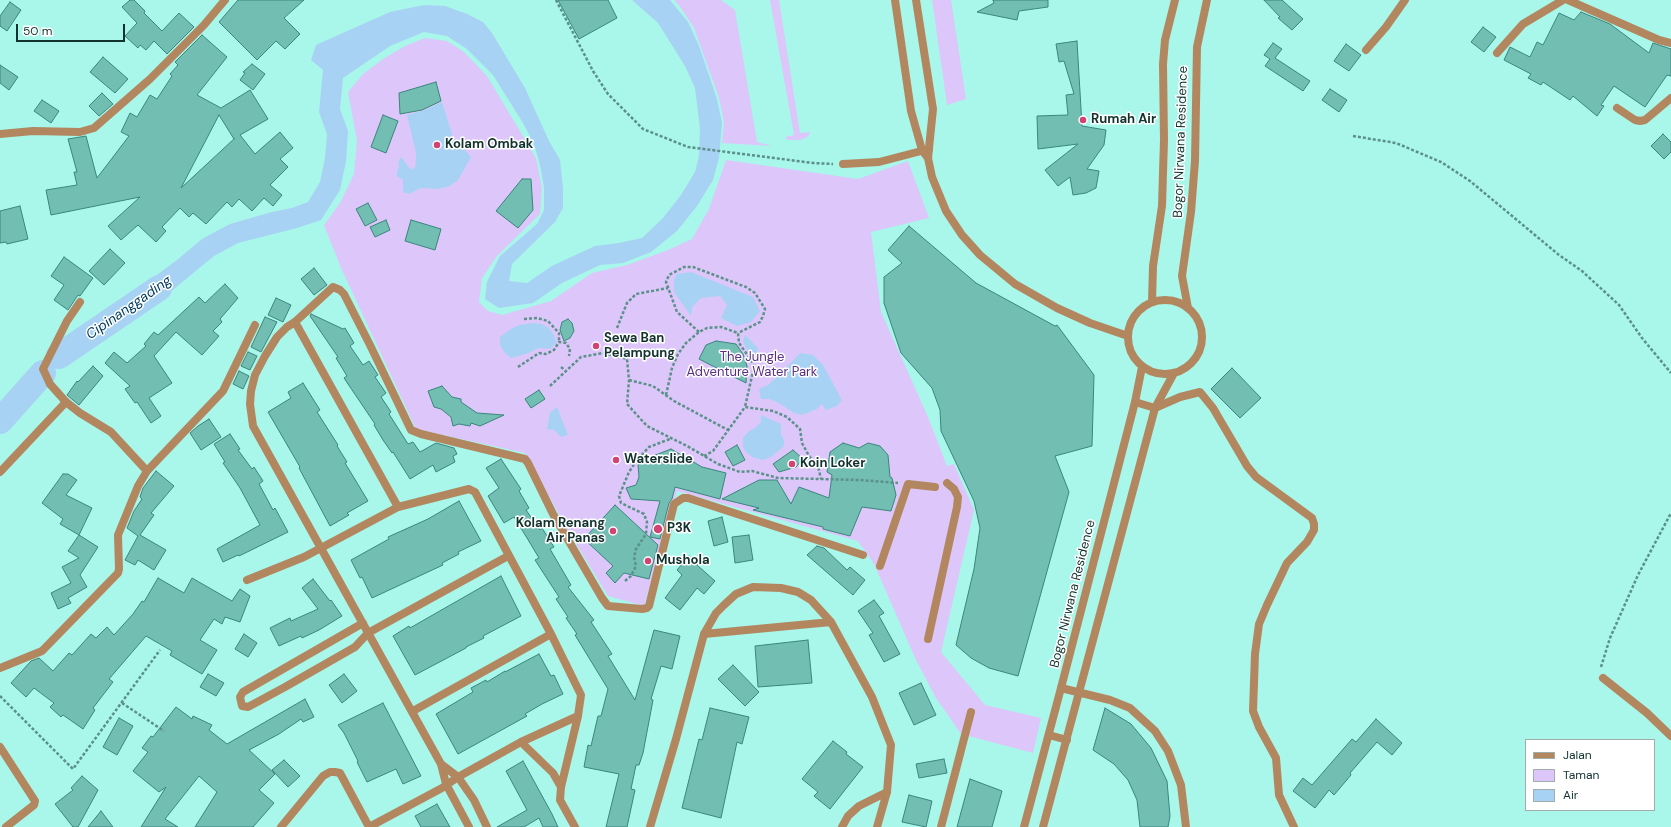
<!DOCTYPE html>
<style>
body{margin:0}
#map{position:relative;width:1671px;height:827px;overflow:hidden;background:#a9f6ea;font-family:"DM Sans",sans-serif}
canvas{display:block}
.legend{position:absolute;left:1525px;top:739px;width:130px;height:72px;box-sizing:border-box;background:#fff;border:1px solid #a0adab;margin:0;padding:5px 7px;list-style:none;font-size:12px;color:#12322d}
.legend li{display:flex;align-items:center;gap:8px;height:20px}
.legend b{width:20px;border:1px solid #a0adab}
.scale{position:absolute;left:16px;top:24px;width:109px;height:18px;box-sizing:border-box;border:2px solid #12322d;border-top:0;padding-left:5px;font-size:12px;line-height:14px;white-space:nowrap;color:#12322d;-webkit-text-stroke:3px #fff;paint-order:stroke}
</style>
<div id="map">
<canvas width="1671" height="827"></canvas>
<ul class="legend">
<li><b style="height:5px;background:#b2875f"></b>Jalan</li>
<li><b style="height:11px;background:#ddc7fa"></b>Taman</li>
<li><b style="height:11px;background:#a8d2f4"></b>Air</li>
</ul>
<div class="scale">50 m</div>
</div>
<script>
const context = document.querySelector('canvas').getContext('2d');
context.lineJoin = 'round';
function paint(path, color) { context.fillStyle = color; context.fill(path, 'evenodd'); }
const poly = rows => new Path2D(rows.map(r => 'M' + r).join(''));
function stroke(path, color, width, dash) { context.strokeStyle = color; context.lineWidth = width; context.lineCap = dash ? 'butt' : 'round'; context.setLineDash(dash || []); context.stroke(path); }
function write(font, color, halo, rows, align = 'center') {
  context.font = font + ' "DM Sans",sans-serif'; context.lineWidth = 3; context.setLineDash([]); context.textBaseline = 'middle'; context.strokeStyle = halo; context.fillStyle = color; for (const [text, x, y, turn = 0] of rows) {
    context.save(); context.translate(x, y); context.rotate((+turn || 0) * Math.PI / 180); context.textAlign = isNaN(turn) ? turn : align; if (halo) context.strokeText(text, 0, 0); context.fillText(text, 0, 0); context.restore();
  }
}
paint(poly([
 [674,0,721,0,735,10,757,142,772,146,722,143,724,122,719,98,694,28,681,8],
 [770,0,779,0,800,133,810,132,809,135,806,138,800,140,788,140,785,137,794,135],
 [932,0,951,0,966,99,947,105],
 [425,38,447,41,464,52,487,76,536,158,542,188,540,214,497,256,482,278,479,302,488,311,502,315,551,301,592,273,627,265,668,250,692,239,709,209,726,160,858,179,908,161,929,218,871,232,881,312,928,417,947,466,954,464,974,510,941,652,985,705,1041,718,1033,753,961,734,936,698,916,660,874,564,858,541,677,491,644,606,608,596,567,529,525,453,416,429,341,268,324,225,340,203,354,174,357,141,348,92,363,74,383,59,405,46]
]), '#ddc7fa');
paint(poly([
 [632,0,670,0,688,22,699,46,717,99,722,123,719,158,713,180,697,206,677,231,651,252,623,263,600,265,562,283,533,303,499,308,485,299,487,282,500,256,537,224,544,210,544,187,540,165,534,144,523,123,493,75,467,49,447,36,424,32,390,46,343,78,340,109,348,131,346,161,340,190,321,220,297,228,238,243,214,256,169,293,135,317,123,300,177,260,202,239,230,224,272,212,292,208,308,202,320,182,325,158,327,134,319,112,323,70,311,60,316,45,390,12,424,5,445,6,467,14,483,22,492,33,525,88,549,141,560,160,563,188,563,208,555,222,512,264,509,281,527,283,552,266,595,246,619,243,642,238,663,218,681,195,695,172,699,156,700,129,695,88,685,66,658,23],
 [442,102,453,137,471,157,458,180,450,186,438,189,421,188,409,194,403,192,403,180,397,176,397,171,399,167,398,163,401,157,411,170,415,167,416,159,416,153,407,115,425,110],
 [691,272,753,297,760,311,751,322,737,326,721,318,727,305,720,296,701,298,692,307,691,316,674,292,674,279,677,274],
 [533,323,542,324,549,328,554,335,556,343,550,349,538,348,529,353,511,358,504,352,500,345,500,337,511,329,519,325],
 [745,335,758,348,756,354,750,354,745,346,743,341],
 [800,353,813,355,823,365,842,400,837,406,826,410,822,404,817,409,802,415,794,413,779,403,769,399,761,399,759,389,768,385,776,378,777,372,786,368],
 [557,407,568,435,561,437,554,430,547,429,550,412],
 [761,415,781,424,781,434,784,440,784,446,771,457,763,460,754,458,747,453,743,447,743,438,749,431,755,428,761,422]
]), '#a8d2f4');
stroke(poly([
 [59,356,159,288],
 [0,421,43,373]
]), '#a8d2f4', 26);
const building = poly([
 [130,0,134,0,145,11,144,13,162,31,179,13,194,27,167,54,154,41,146,50,140,45,138,48,125,36,137,23,122,7,130,0],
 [238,0,304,0,284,18,300,34,285,49,276,41,257,60,219,22,238,0],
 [558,0,608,0,617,18,579,39,558,0],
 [993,0,1048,0,1048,7,1019,11,1017,20,977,12,994,3,993,0],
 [1264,0,1282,0,1303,19,1292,30,1278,18,1280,17,1264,0],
 [10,2,21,10,7,31,0,26,0,16,10,2],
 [1581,12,1610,24,1649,53,1653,43,1671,49,1671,76,1667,75,1645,107,1614,86,1601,105,1604,106,1597,116,1573,96,1570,100,1543,82,1541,85,1528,78,1531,74,1504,60,1510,47,1530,57,1537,42,1543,45,1559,13,1574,20,1581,12],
 [1483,27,1496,37,1484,52,1471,42,1483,27],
 [202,35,227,57,197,95,221,108,250,90,268,119,240,135,255,154,280,132,293,148,280,159,288,167,270,185,282,195,273,206,264,198,252,211,239,199,232,207,227,202,206,224,193,213,189,217,180,208,162,227,166,231,156,242,138,225,121,240,108,226,140,197,51,215,46,190,77,185,74,172,77,172,68,139,86,136,97,178,129,136,121,132,130,113,137,117,150,95,157,99,172,76,170,74,178,65,175,62,202,35],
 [219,115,234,139,235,138,181,188,219,115],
 [1077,41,1082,126,1106,130,1104,145,1087,169,1099,171,1096,188,1086,193,1073,195,1070,177,1058,186,1045,170,1078,144,1038,149,1037,116,1068,115,1066,95,1074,94,1064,61,1059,62,1056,44,1077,41],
 [1273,43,1282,49,1275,58,1310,81,1303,91,1265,66,1270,59,1264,55,1273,43],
 [1346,44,1361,55,1349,71,1334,61,1346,44],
 [103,57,128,79,115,93,90,72,103,57],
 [252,64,265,74,253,90,240,80,245,73,243,72,252,64],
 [0,65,18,77,9,90,0,83,0,65],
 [436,82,441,101,422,110,400,114,399,93,436,82],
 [1330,89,1347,100,1339,112,1322,100,1330,89],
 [102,93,113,104,99,116,89,106,102,93],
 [42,100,59,111,51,123,34,111,42,100],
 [383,115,398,121,386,153,371,147,383,115],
 [1663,134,1671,142,1671,152,1664,159,1651,146,1663,134],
 [522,179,531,179,533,210,518,228,496,211,522,179],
 [368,203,377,220,365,226,356,209,368,203],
 [20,206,28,239,7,244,6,242,0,243,0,211,20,206],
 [386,220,390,230,375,237,370,227,386,220],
 [411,220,441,229,435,250,405,241,411,220],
 [909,226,976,283,1055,326,1057,325,1094,375,1092,446,1055,456,1069,492,1018,676,989,668,971,658,956,645,974,569,980,528,974,501,941,431,940,410,932,388,901,353,884,303,884,277,902,263,888,250,909,226],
 [110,249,125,263,104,285,89,271,110,249],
 [64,257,93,278,80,296,78,295,68,310,54,300,64,285,51,276,64,257],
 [314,268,327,285,314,295,301,279,314,268],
 [225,284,238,298,220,319,222,322,213,331,219,336,202,355,176,332,154,356,172,383,149,398,161,416,151,423,137,402,135,403,125,389,130,386,105,363,114,352,127,363,146,346,144,344,154,332,158,335,199,297,205,303,225,284],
 [276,298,291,305,283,322,268,315,276,298],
 [311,314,343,329,345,328,354,343,350,346,363,365,369,361,378,375,375,377,386,393,381,397,391,412,389,414,408,444,413,442,420,452,436,443,454,448,457,454,453,456,455,462,436,472,433,465,410,479,393,452,392,453,383,440,374,425,375,424,344,378,347,376,336,358,338,357,310,316,311,314],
 [265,317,277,322,261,352,251,347,265,317],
 [568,319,572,323,574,331,570,338,564,341,560,330,562,322,568,319],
 [716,341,736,344,743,354,747,366,746,383,699,359,706,345,716,341],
 [248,352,257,356,250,370,241,366,248,352],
 [93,366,103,376,79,405,67,395,77,381,78,382,93,366],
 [1232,368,1261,398,1240,418,1211,389,1232,368],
 [239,371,249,376,243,389,233,384,239,371],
 [303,383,320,410,317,412,338,445,337,446,347,462,345,463,368,501,347,513,349,515,330,526,299,468,300,467,268,412,291,398,288,392,303,383],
 [442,386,452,397,461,399,461,402,477,413,504,415,480,426,471,423,470,426,459,424,453,426,451,417,441,409,434,407,428,391,442,386],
 [539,390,545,399,531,408,525,399,539,390],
 [209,419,221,437,201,450,190,433,198,426,209,419],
 [230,434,240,449,238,450,252,469,254,467,263,481,259,484,273,510,275,508,288,532,239,556,238,555,223,562,217,549,260,525,240,488,223,463,225,462,214,444,230,434],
 [843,443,859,448,868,443,880,446,888,455,890,477,892,478,896,495,891,511,862,507,850,536,823,529,823,527,753,510,759,508,722,499,759,480,777,480,791,504,799,487,829,498,832,475,827,472,830,452,843,443],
 [737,445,745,460,733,466,725,452,737,445],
 [671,449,702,467,726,473,720,499,675,487,672,499,669,503,660,539,650,537,660,501,631,499,626,488,636,485,639,477,638,465,653,456,671,449],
 [793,450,803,459,796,467,779,472,773,464,793,450],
 [501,459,521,489,519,491,529,508,526,510,540,530,542,528,554,547,550,549,571,585,568,587,594,620,591,622,612,654,608,656,635,700,654,630,680,636,672,669,661,666,651,699,653,700,643,753,639,765,636,765,631,789,635,790,627,827,606,827,619,774,584,767,588,745,591,746,598,716,601,716,608,689,575,635,577,634,566,618,568,617,556,599,559,597,535,560,539,558,527,538,514,517,504,523,488,496,499,488,486,468,501,459],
 [156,471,174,486,151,513,154,515,140,535,166,550,154,570,138,560,135,565,125,560,138,536,127,528,134,511,142,499,140,497,143,488,156,471],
 [63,474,68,474,77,480,66,495,92,508,79,535,98,547,80,575,87,587,68,598,71,603,58,609,51,593,71,583,62,567,79,558,68,551,79,535,60,524,63,519,42,503,63,474],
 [459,501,481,541,458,552,459,554,442,563,443,565,372,598,362,577,360,578,351,560,389,539,388,537,428,519,459,501],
 [615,505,658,545,649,579,624,573,615,583,606,573,613,566,584,539,615,505],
 [722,517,728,542,714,546,708,521,722,517],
 [749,535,753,560,735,563,732,537,749,535],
 [817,546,824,548,847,570,850,567,865,580,853,595,807,555,817,546],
 [689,556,698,564,697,565,715,581,704,594,697,588,680,610,665,598,682,575,677,570,689,556],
 [501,576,521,616,483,636,484,638,466,647,466,648,415,675,393,636,409,626,410,628,501,576],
 [158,578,184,593,192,578,232,601,240,589,250,596,240,622,225,617,222,624,214,619,200,640,217,650,202,674,170,655,172,651,146,636,109,679,113,682,93,708,95,710,83,729,63,715,61,717,50,707,54,703,34,688,26,697,11,683,31,661,39,658,53,671,69,653,72,655,91,634,96,638,107,627,114,635,133,614,142,601,144,602,158,578],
 [313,579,330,601,331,600,342,616,319,630,302,638,301,636,279,646,270,628,290,618,291,621,318,609,302,588,313,579],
 [874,600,884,613,879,616,900,654,884,662,869,635,873,633,858,611,874,600],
 [244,634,257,643,248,657,235,649,244,634],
 [808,640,812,683,758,687,755,646,808,640],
 [539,654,551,676,554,675,563,694,542,704,525,714,527,716,458,754,436,714,473,692,471,688,486,680,487,682,505,671,505,672,539,654],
 [733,665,759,692,745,706,718,679,733,665],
 [208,674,224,683,216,696,200,687,208,674],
 [344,674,357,691,342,703,329,685,344,674],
 [921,683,936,715,914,725,899,693,921,683],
 [305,699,314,717,303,722,301,719,279,734,249,750,275,774,259,790,274,803,253,827,195,827,217,792,199,776,165,819,178,827,141,827,166,787,159,792,133,771,148,752,142,748,151,736,153,737,176,707,192,719,193,716,212,725,209,730,227,744,305,699],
 [383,703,421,776,403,784,396,769,367,782,357,762,358,761,344,733,338,725,383,703],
 [710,708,749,717,742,744,737,742,721,818,682,808,699,739,702,740,710,708],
 [1105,708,1131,724,1151,748,1167,781,1170,816,1168,827,1140,827,1137,800,1128,780,1114,764,1093,750,1105,708],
 [119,718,133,726,117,755,103,747,119,718],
 [1376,719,1402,743,1392,755,1377,742,1350,773,1351,775,1334,795,1329,790,1315,808,1293,791,1303,778,1312,785,1352,739,1356,742,1376,719],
 [833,741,847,752,846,754,863,767,830,809,814,796,818,792,802,779,833,741],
 [944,759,947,773,919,778,916,764,944,759],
 [284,760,300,776,288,787,272,770,284,760],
 [523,761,552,814,558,827,543,827,539,818,524,827,497,827,527,810,506,771,523,761],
 [82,776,98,790,78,827,73,827,55,804,73,790,71,788,82,776],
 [970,779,1002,791,992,827,957,827,970,779],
 [909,795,932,801,926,827,902,822,909,795],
 [437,804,450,827,421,827,415,816,437,804],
 [101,811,113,827,88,827,101,811]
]);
paint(building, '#72beb3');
stroke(building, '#3a867d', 1);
stroke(poly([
 [556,0,593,71,608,94,643,129,688,147,813,163,833,164],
 [1353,136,1396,143,1441,162,1470,181,1559,255,1582,271,1619,305,1642,338,1671,373],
 [524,319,537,318,548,321,559,333,559,342],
 [617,328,627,303,636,294,668,288],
 [699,332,677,312,666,282,669,275,684,267,693,267,746,287,755,293,765,309,763,316,760,322,738,333],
 [518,367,539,353,546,354,554,350,559,342,566,343,570,349,569,356],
 [561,367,566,371],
 [629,380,653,386,674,401,728,430],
 [550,386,581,357,603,353,627,359,629,380,627,404,647,426,687,446,718,464,740,472,752,471,778,478,860,480,898,483],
 [666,395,672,368,678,354,686,343,699,332,707,328,721,327,738,333,739,343,751,360,754,367,745,407],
 [704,456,713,451,745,407,773,411,787,417,800,429,802,443,809,456,818,466,821,479],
 [625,581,631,576,636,566,634,557,636,549,646,534,647,522,644,514,621,503,619,496,629,472,637,460,649,447,670,439],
 [1601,667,1610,638,1638,575,1671,513],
 [0,696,73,769,160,650],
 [122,703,164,731]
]), '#5b9189', 2.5, [3, 2]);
stroke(poly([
 [1366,50,1386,27,1405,0],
 [843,164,879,162,929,149],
 [295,322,333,287,340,290,344,294,370,345,411,430,421,434,525,459,528,463,553,514,602,598,608,606,642,609,647,608,649,606,674,504,683,498,688,498,863,555],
 [0,472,66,402],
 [880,566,908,484,935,487],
 [928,639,957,507,958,497,954,489,947,483],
 [1061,688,1110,700,1130,708,1155,731,1168,751,1181,785,1186,827],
 [1049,735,1067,740],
 [941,827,971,712]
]), '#b2875f', 8);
stroke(poly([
 [895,0,911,111,922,150,928,158],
 [916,0,933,109,928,158,932,177,946,211,962,235,980,255,1015,284,1057,308,1090,323,1128,336],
 [1568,0,1659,40,1671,43],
 [1497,53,1523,24,1563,0],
 [1617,108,1635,120,1640,121,1645,120,1671,98],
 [0,134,33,131,80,132,94,128,150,79,204,25,225,0],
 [80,302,67,321,43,369,50,384,66,402,80,413,111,432,147,471],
 [1135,402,1155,408,1180,397,1200,392,1213,408,1247,466,1256,477,1312,518,1314,524,1314,530,1307,542,1287,563,1267,605,1259,624,1255,654,1253,711,1259,727,1276,758,1279,795,1294,827],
 [398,507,295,322,287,327,277,337,265,356,255,375,251,391,250,404,253,426,441,764,446,784,469,827],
 [247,580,304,557,398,507,469,489,475,492,551,634,581,695,578,716,521,742,458,777,442,788,369,827],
 [363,623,243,692,240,697,242,706,248,707,285,687,355,647,368,633,508,556],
 [704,634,831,622],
 [0,668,42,651,118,573,119,569,118,535,138,486,147,471,223,391,255,325],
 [1603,678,1647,713,1671,736],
 [413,711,551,634],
 [521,742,553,773,561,787,578,716],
 [0,747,35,801,34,805,6,827],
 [441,764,458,777,474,800,487,827],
 [561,787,560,800,575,827],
 [281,827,323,776,330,772,335,772,340,773,369,827],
 [650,827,676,739,704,634,716,613,724,605,736,594,753,587,781,588,798,592,811,600,831,622,872,697,891,745,887,792,877,827],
 [842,827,848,816,859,806,887,792]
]), '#b2875f', 8);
stroke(poly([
 '1128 337a37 37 0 1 1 74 0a37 37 0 1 1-74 0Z',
 [1152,302,1153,266,1162,206,1164,140,1163,64,1165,40,1175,0],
 [1188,308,1182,276,1191,212,1195,161,1197,47,1207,0],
 [1024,827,1061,688,1135,402,1142,367],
 [1043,827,1155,408,1174,373]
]), '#b2875f', 8);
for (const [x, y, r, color] of [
 [1083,120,4,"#d04373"],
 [437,145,4,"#d04373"],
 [596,346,4,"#d04373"],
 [616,460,4,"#d04373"],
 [792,464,4,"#d04373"],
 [658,529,5,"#d04373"],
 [613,531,4,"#d04373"],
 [648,561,4,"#d04373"]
]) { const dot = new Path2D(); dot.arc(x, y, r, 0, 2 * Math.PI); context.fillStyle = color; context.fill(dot); stroke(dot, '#fff', 1.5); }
write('bold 13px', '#12322d', '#fff', [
 ["Rumah Air",1091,120],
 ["Kolam Ombak",445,145],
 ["Sewa Ban",604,339],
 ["Pelampung",604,354],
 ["Waterslide",624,460],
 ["Koin Loker",800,464],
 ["Kolam Renang",605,524,"right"],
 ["Air Panas",605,539,"right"],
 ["P3K",667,529],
 ["Mushola",656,561]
], 'left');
write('13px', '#12322d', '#fff', [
 ["Bogor Nirwana Residence",1181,142,-88],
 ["Bogor Nirwana Residence",1073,594,-76]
]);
write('13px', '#582d83', '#fff', [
 ["The Jungle",752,358],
 ["Adventure Water Park",752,373]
]);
write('italic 14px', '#023d61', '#fff', [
 ["Cipinanggading",129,308,-35]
]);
</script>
